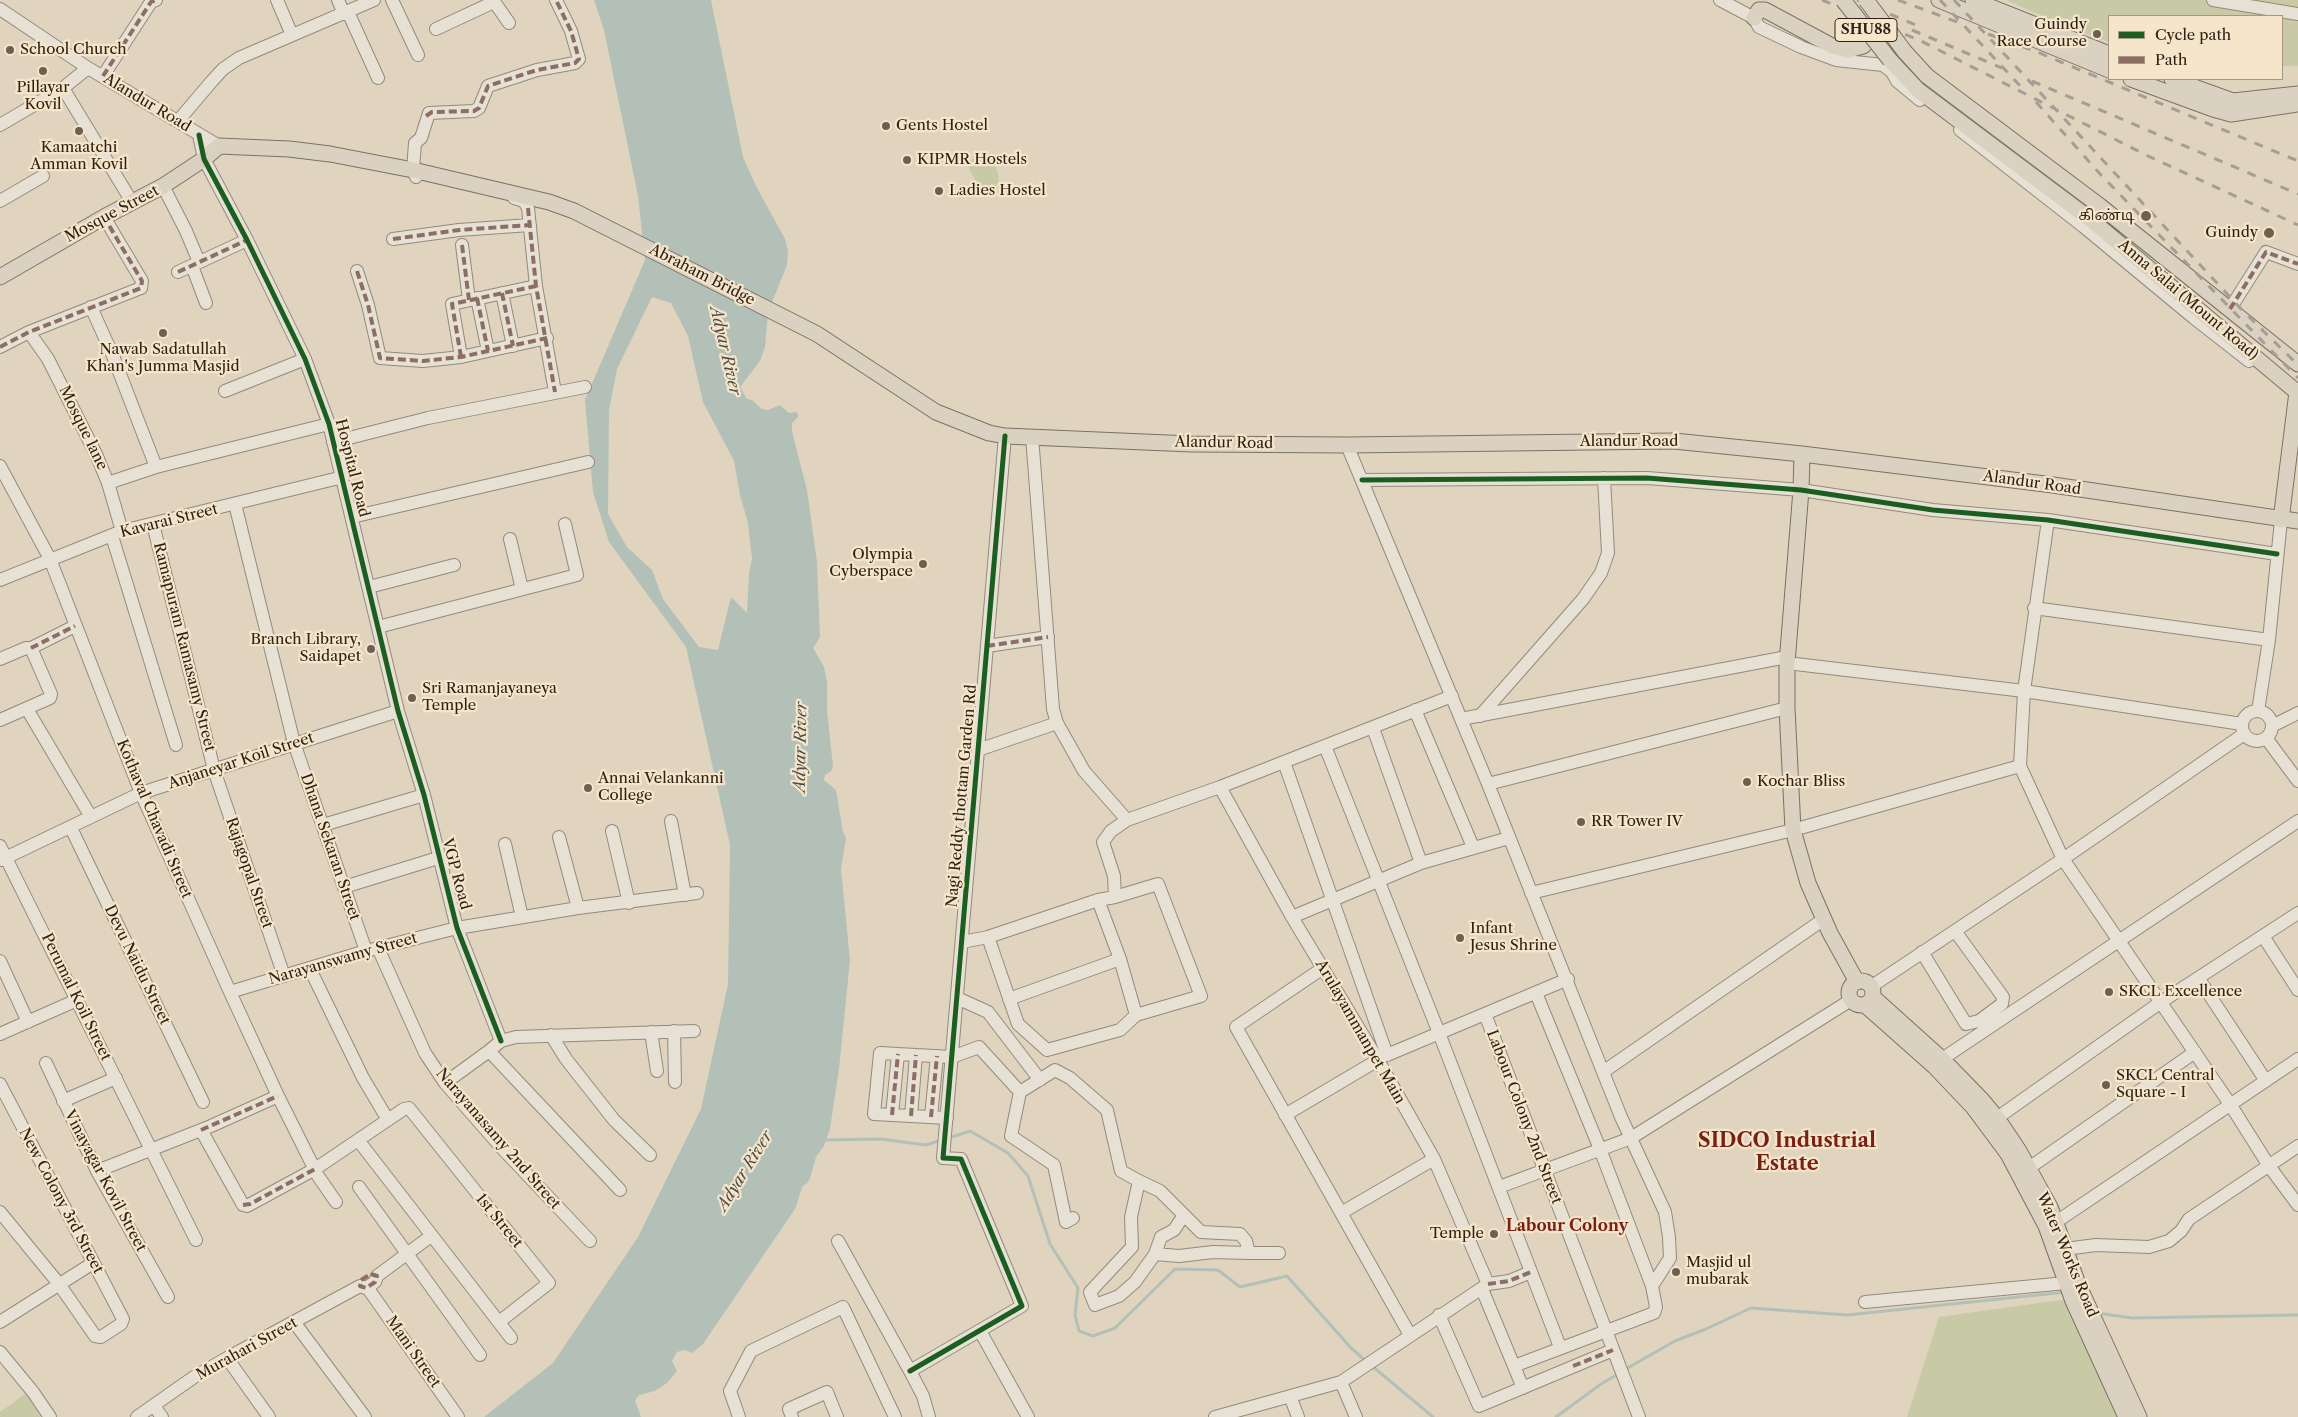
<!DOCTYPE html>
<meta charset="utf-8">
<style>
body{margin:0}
#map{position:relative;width:2298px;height:1417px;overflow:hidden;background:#e1d4be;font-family:"Libre Caslon Text",serif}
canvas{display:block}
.legend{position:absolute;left:2108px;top:15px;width:175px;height:65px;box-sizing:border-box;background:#f5e6cb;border:1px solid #a59783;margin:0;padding:6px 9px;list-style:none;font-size:15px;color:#2e2116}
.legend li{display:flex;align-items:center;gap:10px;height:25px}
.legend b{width:25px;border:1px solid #a59783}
</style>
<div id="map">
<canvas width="2298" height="1417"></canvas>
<ul class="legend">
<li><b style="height:6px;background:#1b5e20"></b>Cycle path</li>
<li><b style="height:6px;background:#8d6e63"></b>Path</li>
</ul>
</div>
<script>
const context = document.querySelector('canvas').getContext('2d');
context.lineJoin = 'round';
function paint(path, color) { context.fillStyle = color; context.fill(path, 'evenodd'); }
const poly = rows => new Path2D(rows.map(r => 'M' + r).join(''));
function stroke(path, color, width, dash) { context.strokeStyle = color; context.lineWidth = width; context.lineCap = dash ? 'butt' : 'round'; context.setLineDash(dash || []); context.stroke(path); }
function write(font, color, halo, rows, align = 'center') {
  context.font = font + ' "Libre Caslon Text","Noto Serif Tamil",serif'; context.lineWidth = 4.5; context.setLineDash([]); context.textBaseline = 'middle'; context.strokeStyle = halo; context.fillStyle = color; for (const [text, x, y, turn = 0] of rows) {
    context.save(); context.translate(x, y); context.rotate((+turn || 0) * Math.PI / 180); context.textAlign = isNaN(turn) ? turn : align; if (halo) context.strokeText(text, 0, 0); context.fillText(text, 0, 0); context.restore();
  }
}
paint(poly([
 [2006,0,2298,0,2298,66,2282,66,2282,16,2109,16,2109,42,2062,25],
 [989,152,998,173,999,182,994,189,989,191,977,184,966,162],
 [2067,1299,2118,1417,1907,1417,1939,1317],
 [28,1392,41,1417,0,1417,0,1412]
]), '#c8c9a5');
paint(poly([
 [594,0,711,0,743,157,756,186,785,239,788,252,787,265,768,312,765,347,760,361,740,387,747,399,752,400,762,409,768,410,780,405,789,413,796,412,798,414,798,417,792,423,792,431,807,490,817,562,820,637,813,648,824,667,827,682,827,711,833,766,832,770,825,775,824,780,836,790,843,832,846,838,841,869,850,960,839,1069,830,1129,824,1146,816,1157,810,1178,807,1183,802,1187,796,1207,791,1215,703,1344,692,1353,685,1350,677,1352,672,1361,677,1371,667,1383,655,1391,639,1395,635,1400,641,1417,484,1417,553,1363,638,1237,701,1109,728,984,730,845,686,647,609,542,593,492,585,400,645,260,638,196,604,30],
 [652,297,671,303,688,336,703,402,734,461,740,495,748,523,752,559,749,574,747,613,731,597,718,650,699,647,663,599,652,570,627,547,608,514,609,411,617,369]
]), '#b3c0b8');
stroke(poly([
 [949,1138,970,1131,1008,1153,1028,1176,1050,1244,1078,1288,1075,1315,1079,1331,1093,1336,1115,1328,1175,1269,1218,1270,1240,1287,1287,1276,1351,1348,1366,1361],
 [823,1140,881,1139,926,1145,941,1140],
 [2097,1313,2132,1318,2298,1315],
 [1372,1366,1433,1417],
 [1624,1370,1675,1341,1706,1329,1751,1308,1847,1315,2066,1292],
 [1556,1417,1601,1384,1618,1374]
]), '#b3c0b8', 3);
const minor = poly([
 [277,0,292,35],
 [338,0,344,14],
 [392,0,418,55],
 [493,0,509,23],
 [1720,0,1754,18,1759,27,1801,47,1836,60,1883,65,1892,72,1897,81,1920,100],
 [2213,0,2298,14],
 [0,9,88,68,219,146],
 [348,12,378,78],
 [436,29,494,2],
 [103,76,151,2,156,0],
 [63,88,132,202],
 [178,121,212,81,223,69,239,58,374,0],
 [0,125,63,88,88,68],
 [1960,130,2084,227,2194,318,2249,361],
 [199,135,204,159,247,240,305,359,329,424,398,711,424,795,457,928,501,1041],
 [416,177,413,170,415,143,421,138,429,113,474,111,479,108,488,86,537,70,575,63,579,59,571,31,556,0],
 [163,186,186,231,199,262,192,266,206,303],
 [514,198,524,201,528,208,536,286,555,392],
 [0,201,43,176],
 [393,239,459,230,530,225],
 [462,245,469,300],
 [357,271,368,305,380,358,423,361,461,357,547,338],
 [178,272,247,240],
 [502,293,513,346],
 [477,298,488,351],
 [91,307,113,356,156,467],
 [2230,309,2266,252,2298,264],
 [29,332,48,359,96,454,108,483,122,531],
 [0,347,29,332,141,288,142,281,104,217],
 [461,357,452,304,536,286],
 [225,391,305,359],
 [1032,436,1053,709,1057,723,1084,771,1127,820],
 [333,442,428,418,585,387],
 [1347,445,1488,784,1621,1117,1665,1212,1669,1237,1670,1258,1652,1286],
 [0,466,50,559,141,793,230,992,278,1096,318,1176,336,1202],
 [1362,480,1647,478,1801,490,1933,510,2048,520,2277,554],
 [108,483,156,467,329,424],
 [235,504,294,743,366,951],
 [352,517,588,462],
 [2048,520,2024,691,2020,766,2063,859,2230,1104,2269,1166,2298,1205],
 [153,524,214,770,284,976],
 [112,536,176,745],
 [510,539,522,589],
 [0,580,122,531,343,477],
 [369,587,454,565],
 [2034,608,2269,640],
 [378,627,577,575,565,524],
 [987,646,1048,637],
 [0,659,26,648,31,648,75,626],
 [1787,663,2024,691,2242,724],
 [27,709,91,817],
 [1415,710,1473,847],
 [2258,711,2269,640,2281,520],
 '2242 726a15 15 0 1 1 30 0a15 15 0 1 1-30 0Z',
 [1480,716,1583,599,1601,573,1608,553,1604,478],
 [1461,719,1787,657],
 [0,720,50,698,51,694,31,648],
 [2272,726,2298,713],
 [1373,728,1421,863],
 [2266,738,2298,781],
 [1325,746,1439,1033,1560,1347],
 [978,750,1057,723],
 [1284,762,1387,1055,1568,979],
 [1488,784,1787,708],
 [1220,787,1292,917,1378,1060,1434,1159,1488,1284],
 [671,821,685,895],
 [323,825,424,795],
 [71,828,203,1102],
 [612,831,629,903],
 [559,837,578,908],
 [505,844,522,917],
 [0,846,196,1240],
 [1,860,141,793,398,711],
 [344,887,438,858],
 [1531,893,1793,830,2020,766],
 [1098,900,1120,959,1136,1015,1201,996,1158,884,1115,897],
 [1292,917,1421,863,1509,838],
 [2263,936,2298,990],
 [988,937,1018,1024,1047,1050,1120,1030,1136,1015],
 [962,942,988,937,1098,900,1115,897,1114,876,1103,842,1111,831,1127,820,1220,787,1452,696],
 [378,948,425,1053,445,1083,500,1146,590,1241],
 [1922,952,1966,1024,1979,1021,2002,1004,2003,997,1955,931],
 [0,961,28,1022],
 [1323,968,1236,1027,1410,1335],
 [310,969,363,1078,388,1120],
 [2199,979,2266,1081],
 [1872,986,2063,859,2244,734],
 [230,992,366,951,457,928,578,908,697,893],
 [957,998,988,1012,1040,1080],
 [1009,999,1120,959],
 [1485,1014,1639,1417],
 [674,1031,675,1082],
 [651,1032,657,1071],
 [0,1034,77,1000],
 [551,1035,566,1059,614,1120,650,1155],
 [489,1051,620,1190],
 [1942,1059,2298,821],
 [46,1063,97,1171,168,1297],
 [1603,1072,1824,919],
 [445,1083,489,1051,501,1041,516,1037,694,1031],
 [0,1084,123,1319,121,1324,101,1337,95,1336,59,1284,0,1212],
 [63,1101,116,1078],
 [892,1115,898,1054],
 [1285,1115,1378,1060],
 [911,1116,916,1055],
 [931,1117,937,1056],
 [947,1118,874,1114,880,1053,952,1057,979,1047,1020,1092],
 [1997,1118,2161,1002,2298,913],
 [201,1130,243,1205,247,1206,315,1169,404,1109,409,1108,549,1283,499,1322],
 [358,1140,511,1338],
 [2029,1168,2195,1052],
 [97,1171,211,1126,278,1096],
 [359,1187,480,1355],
 [1499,1187,1631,1138,1851,1000],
 [1341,1213,1434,1159],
 [1073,1218,1066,1222,1054,1165,1011,1136,1020,1092,1055,1070,1070,1078,1107,1110,1121,1171,1139,1181,1160,1191,1201,1232,1240,1234,1246,1241,1249,1253,1213,1252,1179,1256,1155,1254,1135,1282,1119,1296,1095,1305,1090,1292,1132,1247,1131,1217,1139,1181],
 [2056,1222,2298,1059],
 [838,1241,910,1371,923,1396,929,1417],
 [2057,1250,2096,1245,2149,1247,2169,1241,2181,1231,2189,1219,2298,1146],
 [1249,1253,1279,1253],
 [1155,1254,1161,1237,1174,1230,1184,1215],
 [360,1286,366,1288,375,1282,377,1276,431,1236],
 [367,1287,458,1417],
 [1482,1289,1523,1388],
 [1865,1302,2066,1283],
 [1439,1315,1479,1406,1613,1350],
 [0,1322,93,1263],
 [294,1322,365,1417],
 [980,1331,1028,1417],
 [0,1352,33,1392,50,1417],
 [227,1358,269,1417],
 [1514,1366,1654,1313,1656,1307,1652,1286,1600,1149,1536,993],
 [910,1371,1022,1306,961,1159,943,1158,1005,436],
 [1290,1396,1298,1417],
 [154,1406,162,1417],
 [137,1417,194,1377,227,1358,360,1286],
 [739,1417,730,1391,751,1351,843,1307,895,1417],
 [792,1417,789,1409,827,1392,837,1417],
 [1215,1417,1341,1382],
 [1356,1417,1341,1382,1488,1284,1509,1281,1531,1272]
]);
const major = poly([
 [1939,0,2109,70],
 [1973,0,2109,54],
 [1754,18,1759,10,1765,10,1832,46,1848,50,1863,46,1872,38],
 [1905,52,1927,76,2100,206,2298,364],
 [1890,60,1918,90,2090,219,2298,393],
 [2131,79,2213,109,2231,114,2298,104],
 [2172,79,2233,101,2298,94],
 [0,277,104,217,163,186,204,159,219,146,289,149,330,154,413,170,549,202,574,211,817,334,936,412,989,433,1005,436,1191,444,1347,445,1674,441,1802,454,2053,485,2298,521],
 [1802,454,1801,490,1787,663,1787,708,1793,830,1808,883,1830,933,1857,982],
 [2281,520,2297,392],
 '1849 993a12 12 0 1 1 24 0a12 12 0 1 1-24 0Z',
 [1873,997,1942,1059,1982,1100,1997,1118,2019,1151,2050,1207,2078,1284,2139,1417],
 [1865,1005,1935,1067,1973,1107,2008,1154,2046,1226,2073,1301,2126,1417]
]);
stroke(minor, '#938a7d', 14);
stroke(major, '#7a7266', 17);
stroke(minor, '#e6e0d5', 12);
stroke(major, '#dad1c1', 15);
stroke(poly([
 [1822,0,1921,41,2146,155,2298,225],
 [1857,0,1923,28],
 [1898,0,1960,23],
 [1940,0,2024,90],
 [1954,0,2242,310,2298,365],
 [1912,30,2002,68],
 [1988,34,2037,52,2298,161],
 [2032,81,2298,194],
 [2036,102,2101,175,2298,378]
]), '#a59e95', 3, [9, 9]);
const majorBridge = poly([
 [1843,0,1890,60],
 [1866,0,1905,52]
]);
stroke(majorBridge, '#7a7266', 17, []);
stroke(majorBridge, '#dad1c1', 15);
stroke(poly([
 [103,76,151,2,156,0],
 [426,116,432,112,474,111,479,108,488,86,537,70,575,63,579,59,571,31,556,0],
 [528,208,536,286,555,392],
 [393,239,459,230,530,225],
 [462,245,469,300],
 [357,271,368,305,380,358,423,361,461,357,547,338],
 [178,272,247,240],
 [502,293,513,346],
 [477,298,488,351],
 [2230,309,2266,252,2298,264],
 [0,347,29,332,141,288,142,281,104,217],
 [461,357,452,304,536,286],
 [987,646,1048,637],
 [31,648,75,626],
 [892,1115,898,1054],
 [911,1116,916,1055],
 [931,1117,937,1056],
 [201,1130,278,1096],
 [243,1205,250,1204,315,1169],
 [371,1274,377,1276,375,1282,366,1288,360,1286,361,1280,371,1274],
 [1488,1284,1509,1281,1531,1272],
 [1573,1366,1613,1350]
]), '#8d6e63', 4, [8, 4]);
stroke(poly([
 [199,135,204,159,247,240,305,359,329,424,398,711,424,795,457,928,501,1041],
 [1362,480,1647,478,1801,490,1933,510,2048,520,2277,554],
 [910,1371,1022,1306,961,1159,943,1158,1005,436]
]), '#1b5e20', 5);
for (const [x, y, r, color] of [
 [2097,34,5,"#6d6051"],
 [10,50,5,"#6d6051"],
 [43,71,5,"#6d6051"],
 [886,126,5,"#6d6051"],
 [79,131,5,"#6d6051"],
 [907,160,5,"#6d6051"],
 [939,191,5,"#6d6051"],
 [2146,216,6,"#6d6051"],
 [2269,233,6,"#6d6051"],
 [163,333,5,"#6d6051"],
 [923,564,5,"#6d6051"],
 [371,649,5,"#6d6051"],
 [412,698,5,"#6d6051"],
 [1747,782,5,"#6d6051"],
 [588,788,5,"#6d6051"],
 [1581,822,5,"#6d6051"],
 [1460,938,5,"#6d6051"],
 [2109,992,5,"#6d6051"],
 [2106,1085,5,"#6d6051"],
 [1494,1234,5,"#6d6051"],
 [1676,1272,5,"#6d6051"]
]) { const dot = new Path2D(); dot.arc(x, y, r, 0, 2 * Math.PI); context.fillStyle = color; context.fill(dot); stroke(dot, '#f5e6cb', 2); }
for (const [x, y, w] of [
 [1866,30,62]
]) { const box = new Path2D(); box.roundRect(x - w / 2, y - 11.5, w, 23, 4); context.fillStyle = '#f5e6cb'; context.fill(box); stroke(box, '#2e2116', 1); }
write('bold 14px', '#2e2116', null, [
 ["SHU88",1866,30]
]);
write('15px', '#2e2116', '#f5e6cb', [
 ["Guindy",2087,25,"right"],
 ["Race Course",2087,42,"right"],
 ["School Church",20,50],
 ["Pillayar",43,88,"center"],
 ["Kovil",43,105,"center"],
 ["Gents Hostel",896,126],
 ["Kamaatchi",79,148,"center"],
 ["Amman Kovil",79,165,"center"],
 ["KIPMR Hostels",917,160],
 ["Ladies Hostel",949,191],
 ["கிண்டி",2135,216,"right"],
 ["Guindy",2258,233,"right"],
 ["Nawab Sadatullah",163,350,"center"],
 ["Khan's Jumma Masjid",163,367,"center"],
 ["Olympia",913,555,"right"],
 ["Cyberspace",913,572,"right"],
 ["Branch Library,",361,640,"right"],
 ["Saidapet",361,657,"right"],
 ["Sri Ramanjayaneya",422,689],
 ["Temple",422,706],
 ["Annai Velankanni",598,779],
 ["College",598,796],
 ["Kochar Bliss",1757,782],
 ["RR Tower IV",1591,822],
 ["Infant",1470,929],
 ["Jesus Shrine",1470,946],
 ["SKCL Excellence",2119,992],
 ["SKCL Central",2116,1076],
 ["Square - I",2116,1093],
 ["Temple",1484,1234,"right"],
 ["Masjid ul",1686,1263],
 ["mubarak",1686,1280]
], 'left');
write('15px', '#2e2116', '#f5e6cb', [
 ["Alandur Road",147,103,31],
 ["Mosque Street",112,214,-28],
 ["Abraham Bridge",702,275,27],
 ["Anna Salai (Mount Road)",2188,300,40],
 ["Mosque lane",83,428,64],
 ["Alandur Road",1629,442],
 ["Alandur Road",1224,443,1],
 ["Hospital Road",352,468,76],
 ["Alandur Road",2032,483,8],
 ["Kavarai Street",169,521,-14],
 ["Ramapuram Ramasamy Street",184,647,76],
 ["Anjaneyar Koil Street",241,761,-18],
 ["Nagi Reddy thottam Garden Rd",962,796,-85],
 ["Kothaval Chavadi Street",154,819,67],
 ["Dhana Sekaran Street",330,847,71],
 ["Rajagopal Street",249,873,71],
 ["VGP Road",456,874,75],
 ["Narayanswamy Street",343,959,-16],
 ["Devu Naidu Street",137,965,64],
 ["Perumal Koil Street",76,997,64],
 ["Arulayammanpet Main",1360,1032,60],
 ["Labour Colony 2nd Street",1524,1117,69],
 ["Narayanasamy 2nd Street",498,1139,49],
 ["Vinayagar Kovil Street",105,1181,62],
 ["New Colony 3rd Street",61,1201,62],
 ["1st Street",499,1221,51],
 ["Water Works Road",2067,1255,67],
 ["Murahari Street",247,1349,-29],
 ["Mani Street",413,1352,55]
]);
write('italic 16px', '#504e46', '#f5e6cb', [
 ["Adyar River",725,351,77],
 ["Adyar River",801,747,-89],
 ["Adyar River",745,1171,-58]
]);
write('bold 16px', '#7a1f14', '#f5e6cb', [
 ["Labour Colony",1567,1226]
]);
write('bold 20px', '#7a1f14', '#f5e6cb', [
 ["SIDCO Industrial",1787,1141],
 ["Estate",1787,1164]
]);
</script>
